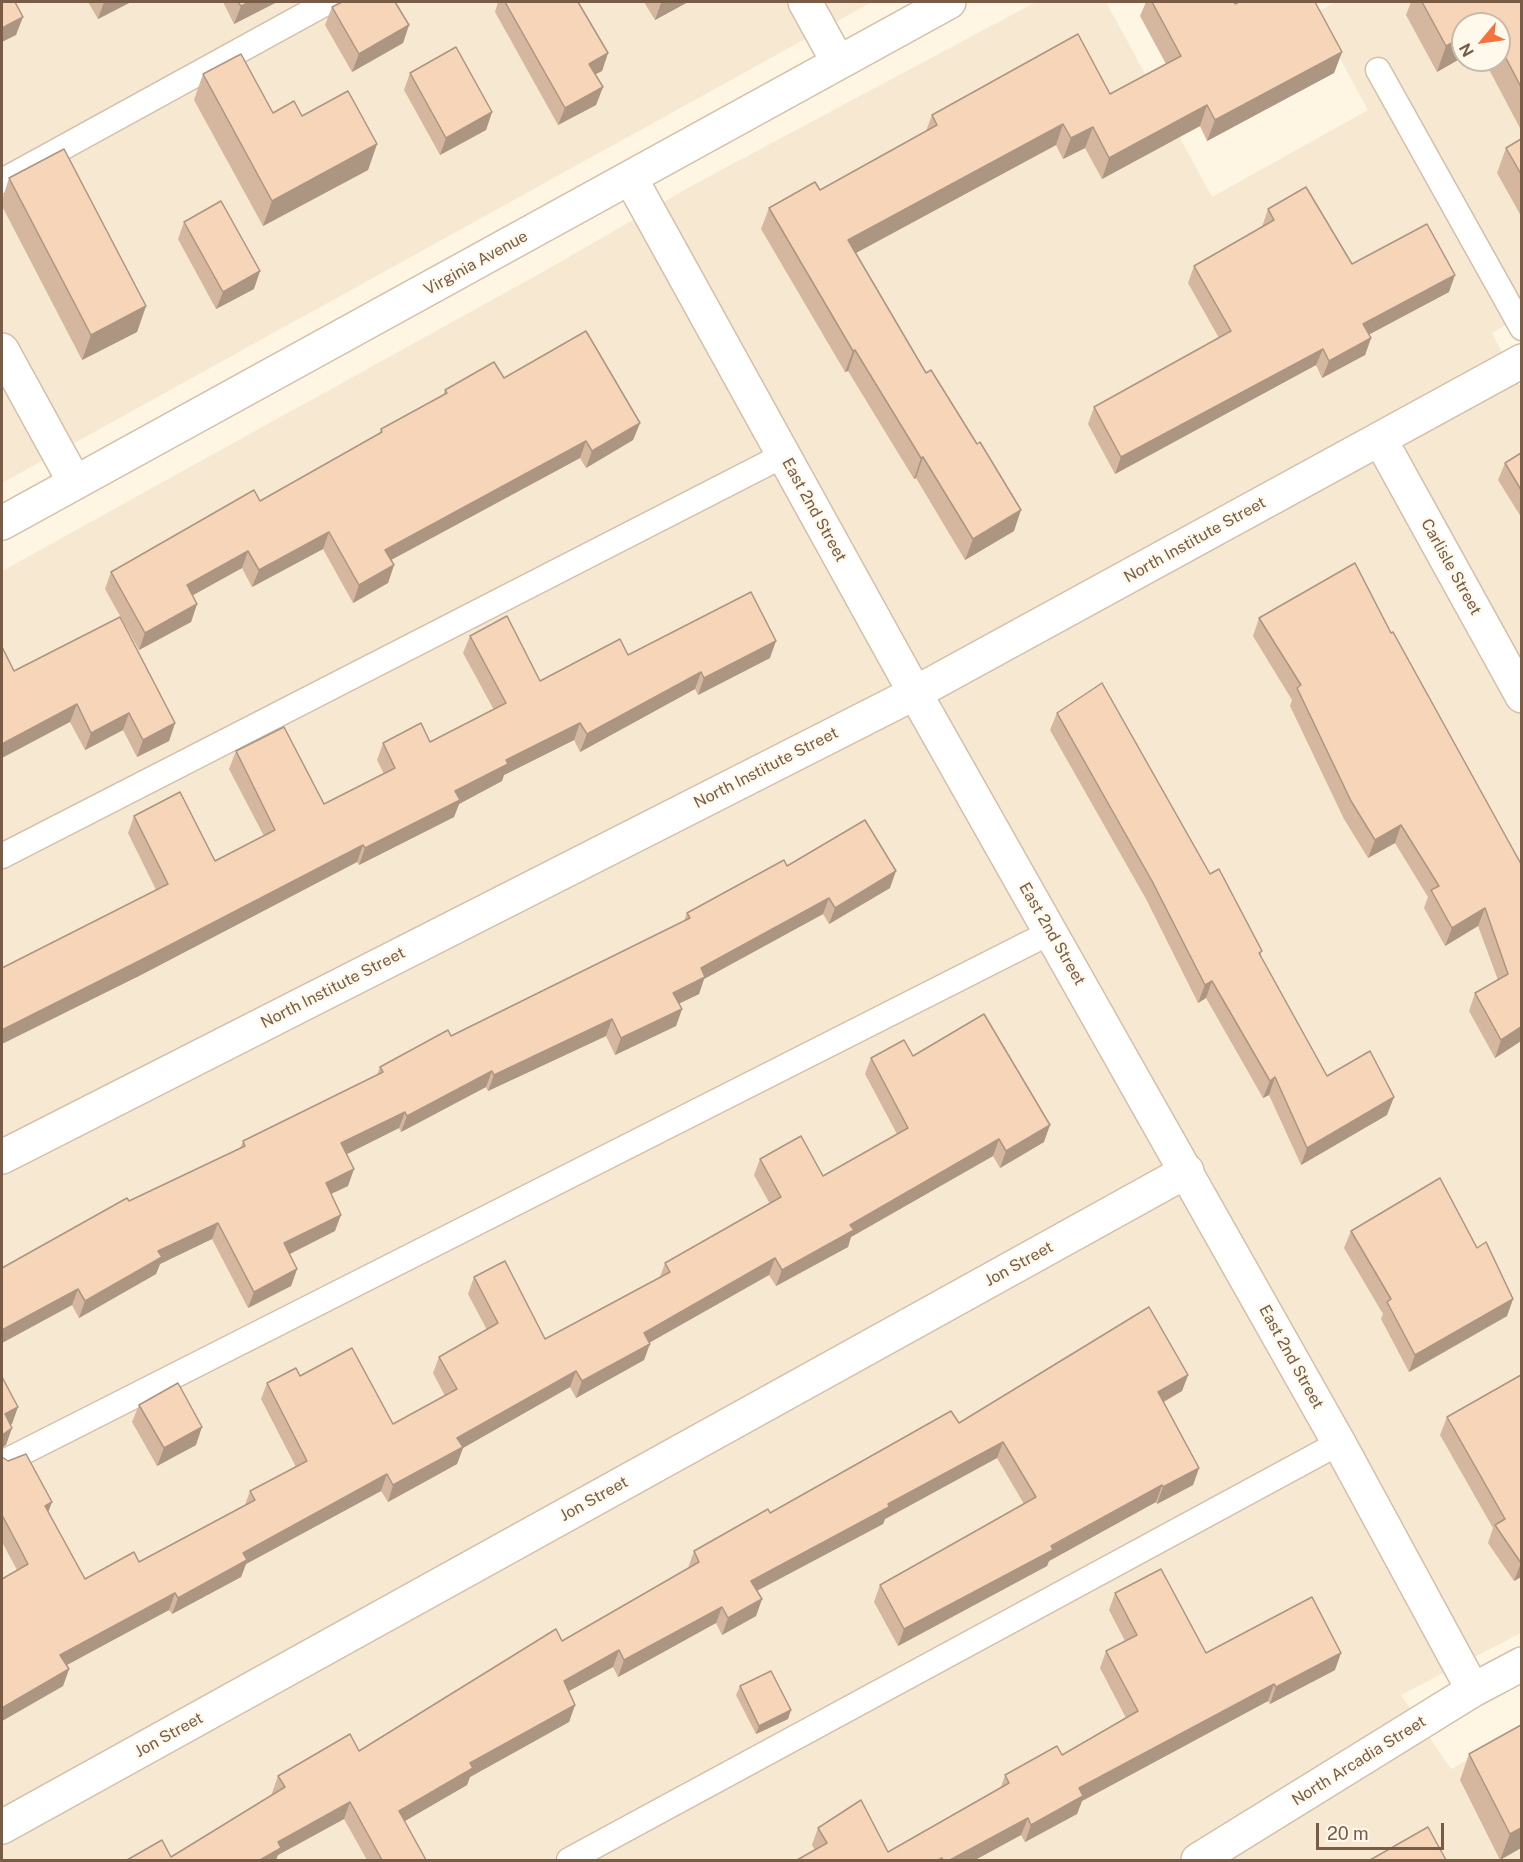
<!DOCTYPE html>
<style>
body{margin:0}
#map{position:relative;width:1523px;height:1862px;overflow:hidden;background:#fef6e3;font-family:"Public Sans",sans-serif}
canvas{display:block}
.frame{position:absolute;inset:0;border:3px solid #795c46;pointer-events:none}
.north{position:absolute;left:1451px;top:12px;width:60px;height:60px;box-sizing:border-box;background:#fff9ec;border:2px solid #c9baaa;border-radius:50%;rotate:241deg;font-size:16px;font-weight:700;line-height:24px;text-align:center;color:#795c46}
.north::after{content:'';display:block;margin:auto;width:21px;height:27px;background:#f4723d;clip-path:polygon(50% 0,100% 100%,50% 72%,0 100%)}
.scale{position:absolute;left:1316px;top:1823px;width:128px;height:27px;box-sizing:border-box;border:3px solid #795c46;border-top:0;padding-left:8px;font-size:18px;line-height:21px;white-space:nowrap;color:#795c46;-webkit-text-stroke:4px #fff9ec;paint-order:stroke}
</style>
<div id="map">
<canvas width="1523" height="1862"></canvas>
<div class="frame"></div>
<div class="north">N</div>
<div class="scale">20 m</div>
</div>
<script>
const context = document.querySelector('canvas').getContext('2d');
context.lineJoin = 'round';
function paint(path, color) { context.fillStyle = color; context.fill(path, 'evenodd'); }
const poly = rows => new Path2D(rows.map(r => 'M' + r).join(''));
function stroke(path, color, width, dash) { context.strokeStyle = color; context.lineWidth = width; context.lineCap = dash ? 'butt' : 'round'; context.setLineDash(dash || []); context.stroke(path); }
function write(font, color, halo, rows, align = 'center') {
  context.font = font + ' "Public Sans",sans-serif'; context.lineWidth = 4.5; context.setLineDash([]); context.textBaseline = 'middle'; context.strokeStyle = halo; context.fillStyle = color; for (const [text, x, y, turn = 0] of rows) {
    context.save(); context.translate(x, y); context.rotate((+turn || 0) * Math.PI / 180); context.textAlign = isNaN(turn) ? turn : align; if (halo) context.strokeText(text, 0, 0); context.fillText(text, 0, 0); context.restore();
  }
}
paint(poly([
 [2,2,872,2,2,483],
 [1036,2,1106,2,1212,197,1368,110,1315,13,1336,2,1521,2,1521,316,1492,333,1522,390,1521,1633,1401,1695,1451,1769,1521,1731,1521,1860,2,1860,2,571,548,269,695,184],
 [1463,24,1499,24,1499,60,1463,60]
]), '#f7e8d1');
const lane = poly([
 [1378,70,1522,328],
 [2,181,328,2],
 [2,856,784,455],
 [2,1463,1051,932],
 [569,1860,1339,1443]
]);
const street = poly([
 [805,2,838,62],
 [631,179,915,693,1339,1443,1473,1690],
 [2,350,75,483],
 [1380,439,1522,696],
 [2,523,949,2],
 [2,1157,915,693,1522,361],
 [2,1827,1187,1171],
 [1198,1860,1473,1690,1522,1664]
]);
stroke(lane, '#d3c0ab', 27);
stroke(street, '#d3c0ab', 36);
stroke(lane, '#fff', 24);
stroke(street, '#fff', 33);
paint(poly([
 [88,2,131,2,98,19],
 [223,2,277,2,234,24],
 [498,2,578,2,608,53,602,71,595,74,603,87,596,105,558,125,495,12],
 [644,2,688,2,655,20],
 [1146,2,1234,2,1235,4,1342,52,1334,73,1207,141,1200,126,1102,179,1085,148,1063,159,1056,145,856,253,1014,531,965,560,916,478,914,479,848,371,845,372,761,229,769,208,820,190,926,131,932,115,1110,94,1166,64,1140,16],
 [1411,2,1521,2,1521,130,1484,60,1499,60,1499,24,1463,24,1463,57,1437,72,1406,15],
 [332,7,409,25,403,43,352,72,325,25],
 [410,73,492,112,486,130,440,155,404,90],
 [203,74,273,113,302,116,377,144,368,170,263,226,194,100],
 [1521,139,1521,216,1497,173,1506,148],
 [9,178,146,306,137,332,82,360,2,206,2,200],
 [1268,209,1352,264,1449,292,1369,334,1371,338,1365,355,1322,378,1316,365,1115,474,1088,424,1094,407,1219,338,1188,283,1194,266,1262,227],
 [184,222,254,289,216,309,178,239],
 [504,378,640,423,633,440,586,468,580,458,391,560,394,565,388,583,353,603,323,549,252,587,242,568,192,596,197,604,191,622,139,650,105,589,111,572,260,501,379,434,381,429,443,396,445,390],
 [1521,453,1521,517,1498,480,1505,463],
 [1259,618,1391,633,1521,864,1521,1043,1521,1041,1495,1058,1469,1011,1475,993,1498,980,1478,926,1445,946,1424,908,1428,897,1395,843,1368,858,1344,819,1290,706,1292,700,1253,636],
 [470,636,540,681,628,655,770,658,698,695,695,689,580,752,574,740,504,775,502,781,459,804,454,817,359,865,357,862,137,977,156,890,128,833,134,816,215,861,264,836,229,769,236,751,324,804,384,774,377,760,383,743,430,742,494,710,463,653],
 [14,671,175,723,169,741,137,757,123,730,85,750,70,722],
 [1057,713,1210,874,1262,951,1260,956,1327,1076,1387,1115,1301,1165,1269,1095,1263,1098,1206,998,1198,1003,1146,899,1050,730],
 [787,866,890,888,829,924,823,914,704,979,699,994,679,1004,682,1009,676,1026,615,1055,606,1036,488,1091,486,1087,401,1132,399,1128,347,1154,348,1186,331,1194,335,1231,289,1254,297,1269,291,1286,248,1308,212,1239,160,1264,156,1274,79,1318,72,1305,2,1343,129,1201,240,1149,243,1141,377,1075,380,1067,451,1036,684,921,687,913],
 [913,1056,1044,1142,1000,1168,993,1156,851,1237,848,1247,776,1286,769,1275,649,1343,644,1360,576,1398,570,1387,463,1448,457,1464,388,1502,381,1491,246,1564,241,1577,172,1614,169,1610,66,1665,69,1669,63,1686,2,1721,2,1579,17,1570,2,1542,2,1457,48,1512,85,1579,139,1562,245,1505,250,1491,296,1467,261,1399,267,1383,300,1376,393,1424,445,1396,433,1373,439,1357,487,1330,468,1294,474,1277,545,1339,660,1277,665,1263,770,1204,754,1175,760,1159,823,1176,897,1134,865,1074,871,1058],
 [1351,1231,1477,1248,1513,1299,1507,1316,1409,1372,1381,1319,1383,1314,1344,1248],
 [1188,1375,1182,1391,1164,1402,1199,1468,1193,1485,1157,1504,1156,1502,1049,1561,1047,1566,898,1646,874,1602,880,1585,1024,1504,997,1458,885,1519,883,1524,757,1591,762,1599,756,1616,722,1635,716,1623,618,1677,613,1667,569,1691,575,1705,569,1722,470,1777,467,1785,404,1821,426,1860,367,1860,344,1819,278,1855,171,1857,273,1794,272,1793,278,1776,359,1751,562,1641,688,1568,694,1551,959,1423],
 [1521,1375,1521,1577,1514,1581,1488,1543,1493,1528,1440,1435,1447,1417],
 [139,1405,196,1445,157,1466,132,1422],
 [1115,1593,1206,1653,1335,1670,1270,1704,1268,1701,1082,1801,1077,1814,1025,1842,1021,1835,975,1860,797,1860,815,1850,812,1845,818,1828,888,1852,1001,1787,1005,1775,1062,1755,1126,1718,1100,1668,1106,1651,1125,1641,1109,1610],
 [740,1686,788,1719,756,1734,736,1695],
 [1521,1725,1521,1848,1500,1860,1460,1780,1469,1754]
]), '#d4b79e');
paint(poly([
 [104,2,131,2,98,19],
 [250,2,277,2,234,24,241,6],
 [663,2,688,2,655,20,661,3],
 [23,17,16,35,2,42,2,28],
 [409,25,403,43,352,72,359,54],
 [1463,37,1463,57,1437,72,1446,46],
 [1342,52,1334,73,1207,141,1215,120],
 [608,53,602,71,582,81,589,64],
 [603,87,596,105,558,125,565,108],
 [1207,105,1200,126,1102,179,1109,158],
 [492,112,486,130,440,155,446,138],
 [1063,124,1056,145,841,261,848,240],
 [1093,127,1085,148,1063,159,1071,138],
 [377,144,368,170,263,226,272,201],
 [260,271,254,289,216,309,223,292],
 [1455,275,1449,292,1357,341,1363,324],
 [146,306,137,332,82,360,91,335],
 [1371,338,1365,355,1322,378,1329,361],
 [1323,349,1316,365,1115,474,1121,457],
 [855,350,848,371,845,372,853,351],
 [640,423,633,440,586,468,592,451],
 [586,441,580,458,378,567,385,550],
 [923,457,916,478,914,479,921,458],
 [1021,510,1014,531,965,560,973,539],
 [329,532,323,549,252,587,259,570],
 [248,551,242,568,180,602,187,585],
 [394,565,388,583,353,603,359,585],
 [197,604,191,622,139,650,145,633],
 [776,641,770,658,698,695,704,678],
 [701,672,695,689,580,752,587,734],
 [77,704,70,722,2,758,2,744],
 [129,713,123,730,85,750,91,733],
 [175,723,169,741,137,757,143,740],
 [580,723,574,740,504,775,502,781,459,804,454,817,359,865,365,848,506,760],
 [1401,825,1395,843,1368,858,1375,840],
 [363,845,357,862,137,977,2,1044,2,1030],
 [896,871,890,888,829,924,835,908],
 [829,898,823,914,704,979,699,994,667,1009,673,993,701,968],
 [1485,908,1478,926,1445,946,1452,928],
 [1212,981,1206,998,1198,1003,1205,985],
 [682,1009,676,1026,615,1055,621,1038],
 [612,1019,606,1036,488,1091,494,1075],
 [1521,1027,1521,1041,1495,1058,1501,1040],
 [492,1071,486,1087,401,1132,407,1116],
 [1275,1077,1269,1095,1263,1098,1270,1081],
 [1394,1097,1387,1115,1301,1165,1307,1148],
 [405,1112,399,1128,335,1160,341,1143],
 [1050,1125,1044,1142,1000,1168,1006,1151],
 [999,1139,993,1156,851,1237,848,1247,776,1286,782,1270,850,1225],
 [354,1169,348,1186,320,1199,326,1183],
 [341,1215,335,1231,278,1260,284,1243],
 [218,1223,212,1239,160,1264,156,1274,79,1318,85,1301,158,1251],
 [775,1258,769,1275,638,1349,644,1333],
 [297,1269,291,1286,248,1308,254,1292],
 [78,1289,72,1305,2,1343,2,1330],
 [1513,1299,1507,1316,1409,1372,1415,1355],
 [650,1344,644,1360,576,1398,582,1381],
 [576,1371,570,1387,463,1448,457,1464,388,1502,393,1485,457,1438],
 [1188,1375,1182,1391,1152,1408,1158,1392],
 [18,1407,12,1424,2,1429,5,1414],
 [202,1427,196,1445,157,1466,164,1448],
 [12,1428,6,1445,2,1448,2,1435],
 [1003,1442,997,1458,885,1519,883,1524,745,1597,751,1581,888,1504],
 [1199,1468,1193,1485,1157,1504,1163,1487],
 [387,1474,381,1491,246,1564,241,1577,172,1614,178,1598,243,1553],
 [1162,1485,1156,1502,1049,1561,1047,1566,898,1646,904,1629],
 [52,1502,46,1518,45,1506],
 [1521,1563,1521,1577,1514,1581],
 [175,1593,169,1610,54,1672,60,1655],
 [762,1599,756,1616,722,1635,728,1618],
 [722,1607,716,1623,618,1677,624,1660],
 [619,1650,613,1667,558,1697,564,1681],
 [1341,1653,1335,1670,1270,1704,1276,1687],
 [69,1669,63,1686,2,1721,2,1708],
 [1274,1684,1268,1701,1082,1801,1077,1814,1025,1842,1031,1825,1079,1788],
 [575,1705,569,1722,470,1777,467,1785,393,1828,399,1811,470,1763],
 [791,1710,788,1719,756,1734,759,1726],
 [350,1802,344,1819,278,1855,276,1860,260,1860,278,1842],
 [1028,1818,1021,1835,975,1860,950,1860],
 [1521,1828,1521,1848,1500,1860,1510,1834]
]), '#ac9581');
const building = poly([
 [2,2,15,2,23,17,2,28,2,2],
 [238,2,250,2,241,6,238,2],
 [342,2,395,2,409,25,359,54,332,7,342,2],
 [505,2,578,2,608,53,589,64,603,87,565,108,505,2],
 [1152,2,1234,2,1235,4,1239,2,1315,2,1342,52,1215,120,1207,105,1109,158,1093,127,1071,138,1063,124,848,240,926,373,931,370,977,444,980,442,1021,510,973,539,923,457,921,458,855,350,853,351,769,208,815,182,820,190,937,125,932,115,1078,34,1110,94,1181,56,1152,2],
 [1422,2,1521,2,1521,87,1499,45,1499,24,1463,24,1463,37,1446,46,1422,2],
 [456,47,492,112,446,138,410,73,456,47],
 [241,54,273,113,294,101,302,116,348,91,377,144,272,201,203,74,241,54],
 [1521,139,1521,174,1506,148,1521,139],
 [64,149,146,306,91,335,9,178,64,149],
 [1306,187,1352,264,1427,224,1455,275,1363,324,1371,338,1329,361,1323,349,1121,457,1094,407,1231,331,1194,266,1274,220,1268,209,1306,187],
 [221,201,260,271,223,292,184,222,221,201],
 [586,331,640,423,592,451,586,441,385,550,394,565,359,585,329,532,259,570,248,551,187,585,197,604,145,633,111,572,254,490,260,501,382,432,381,429,447,393,445,390,494,362,504,378,586,331],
 [1521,453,1521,490,1505,463,1521,453],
 [1355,563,1391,633,1393,632,1521,864,1521,1027,1501,1040,1475,993,1508,974,1485,908,1452,928,1431,890,1439,886,1401,825,1375,840,1351,801,1297,688,1301,685,1259,618,1355,563],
 [751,592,776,641,704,678,701,672,587,734,580,723,506,760,508,764,455,791,460,800,365,848,363,845,143,959,2,1030,2,968,168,884,134,816,180,792,215,861,275,830,236,751,284,727,324,804,395,768,383,743,421,723,430,742,506,703,470,636,507,616,540,681,620,639,628,655,751,592],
 [120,617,175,723,143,740,129,713,91,733,77,704,2,744,2,647,14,671,120,617],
 [1102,683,1210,874,1219,869,1262,951,1259,953,1327,1076,1370,1051,1394,1097,1307,1148,1275,1077,1270,1081,1212,981,1205,985,1152,881,1057,713,1102,683],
 [865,820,896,871,835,908,829,898,701,968,705,977,673,993,682,1009,621,1038,612,1019,494,1075,492,1071,407,1116,405,1112,341,1143,354,1169,326,1183,341,1215,284,1243,297,1269,254,1292,218,1223,158,1251,162,1257,85,1301,78,1289,2,1330,2,1268,127,1198,129,1201,245,1146,243,1141,383,1072,380,1067,448,1030,451,1036,690,918,687,913,784,860,787,866,865,820],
 [984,1014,1050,1125,1006,1151,999,1139,850,1225,854,1230,782,1270,775,1258,644,1333,650,1344,582,1381,576,1371,457,1438,463,1447,393,1485,387,1474,243,1553,247,1560,178,1598,175,1593,60,1655,69,1669,2,1708,2,1579,28,1564,2,1515,2,1457,8,1461,26,1454,52,1502,45,1506,85,1579,134,1552,139,1562,255,1500,250,1491,307,1461,267,1383,296,1368,300,1376,352,1348,393,1424,457,1389,439,1357,498,1323,474,1277,505,1261,545,1339,670,1272,665,1263,781,1197,760,1159,801,1136,823,1176,908,1128,871,1058,904,1040,913,1056,984,1014],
 [1440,1178,1477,1248,1486,1242,1513,1299,1415,1355,1387,1302,1391,1299,1351,1231,1440,1178],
 [1149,1307,1188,1375,1158,1392,1199,1468,1163,1487,1162,1485,1051,1546,1053,1550,904,1629,880,1585,1036,1497,1003,1442,888,1504,889,1507,751,1581,762,1599,728,1618,722,1607,624,1660,619,1650,564,1681,575,1705,470,1763,473,1768,399,1811,426,1860,382,1860,350,1802,278,1842,281,1848,260,1860,127,1860,162,1840,171,1857,285,1787,278,1776,350,1734,359,1751,556,1629,562,1641,699,1562,694,1551,768,1509,770,1513,951,1411,959,1423,1149,1307],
 [1521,1375,1521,1563,1495,1525,1505,1519,1447,1417,1521,1375],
 [2,1377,18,1407,5,1414,12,1428,2,1435,2,1377],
 [178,1383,202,1427,164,1448,139,1405,178,1383],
 [1161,1569,1206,1653,1312,1597,1341,1653,1276,1687,1274,1684,1079,1788,1083,1796,1031,1825,1028,1818,950,1860,943,1860,942,1858,938,1860,797,1860,827,1843,818,1828,861,1800,888,1852,1009,1783,1005,1775,1057,1746,1062,1755,1138,1711,1106,1651,1137,1635,1115,1593,1161,1569],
 [771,1671,791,1710,759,1726,740,1686,771,1671],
 [1521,1725,1521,1828,1510,1834,1469,1754,1521,1725],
 [1428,1827,1446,1860,1370,1860,1428,1827]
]);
paint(building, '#f6d5b8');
stroke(building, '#ac9581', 1.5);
write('16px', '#795c46', '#fff9ec', [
 ["Virginia Avenue",476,263,-29],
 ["East 2nd Street",814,510,61],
 ["North Institute Street",1195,540,-29],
 ["Carlisle Street",1451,567,61],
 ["North Institute Street",766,768,-27],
 ["East 2nd Street",1052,934,60],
 ["North Institute Street",333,988,-27],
 ["Jon Street",1019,1264,-29],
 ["East 2nd Street",1291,1357,61],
 ["Jon Street",594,1499,-29],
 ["Jon Street",169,1735,-29],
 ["North Arcadia Street",1359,1761,-32]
]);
</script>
